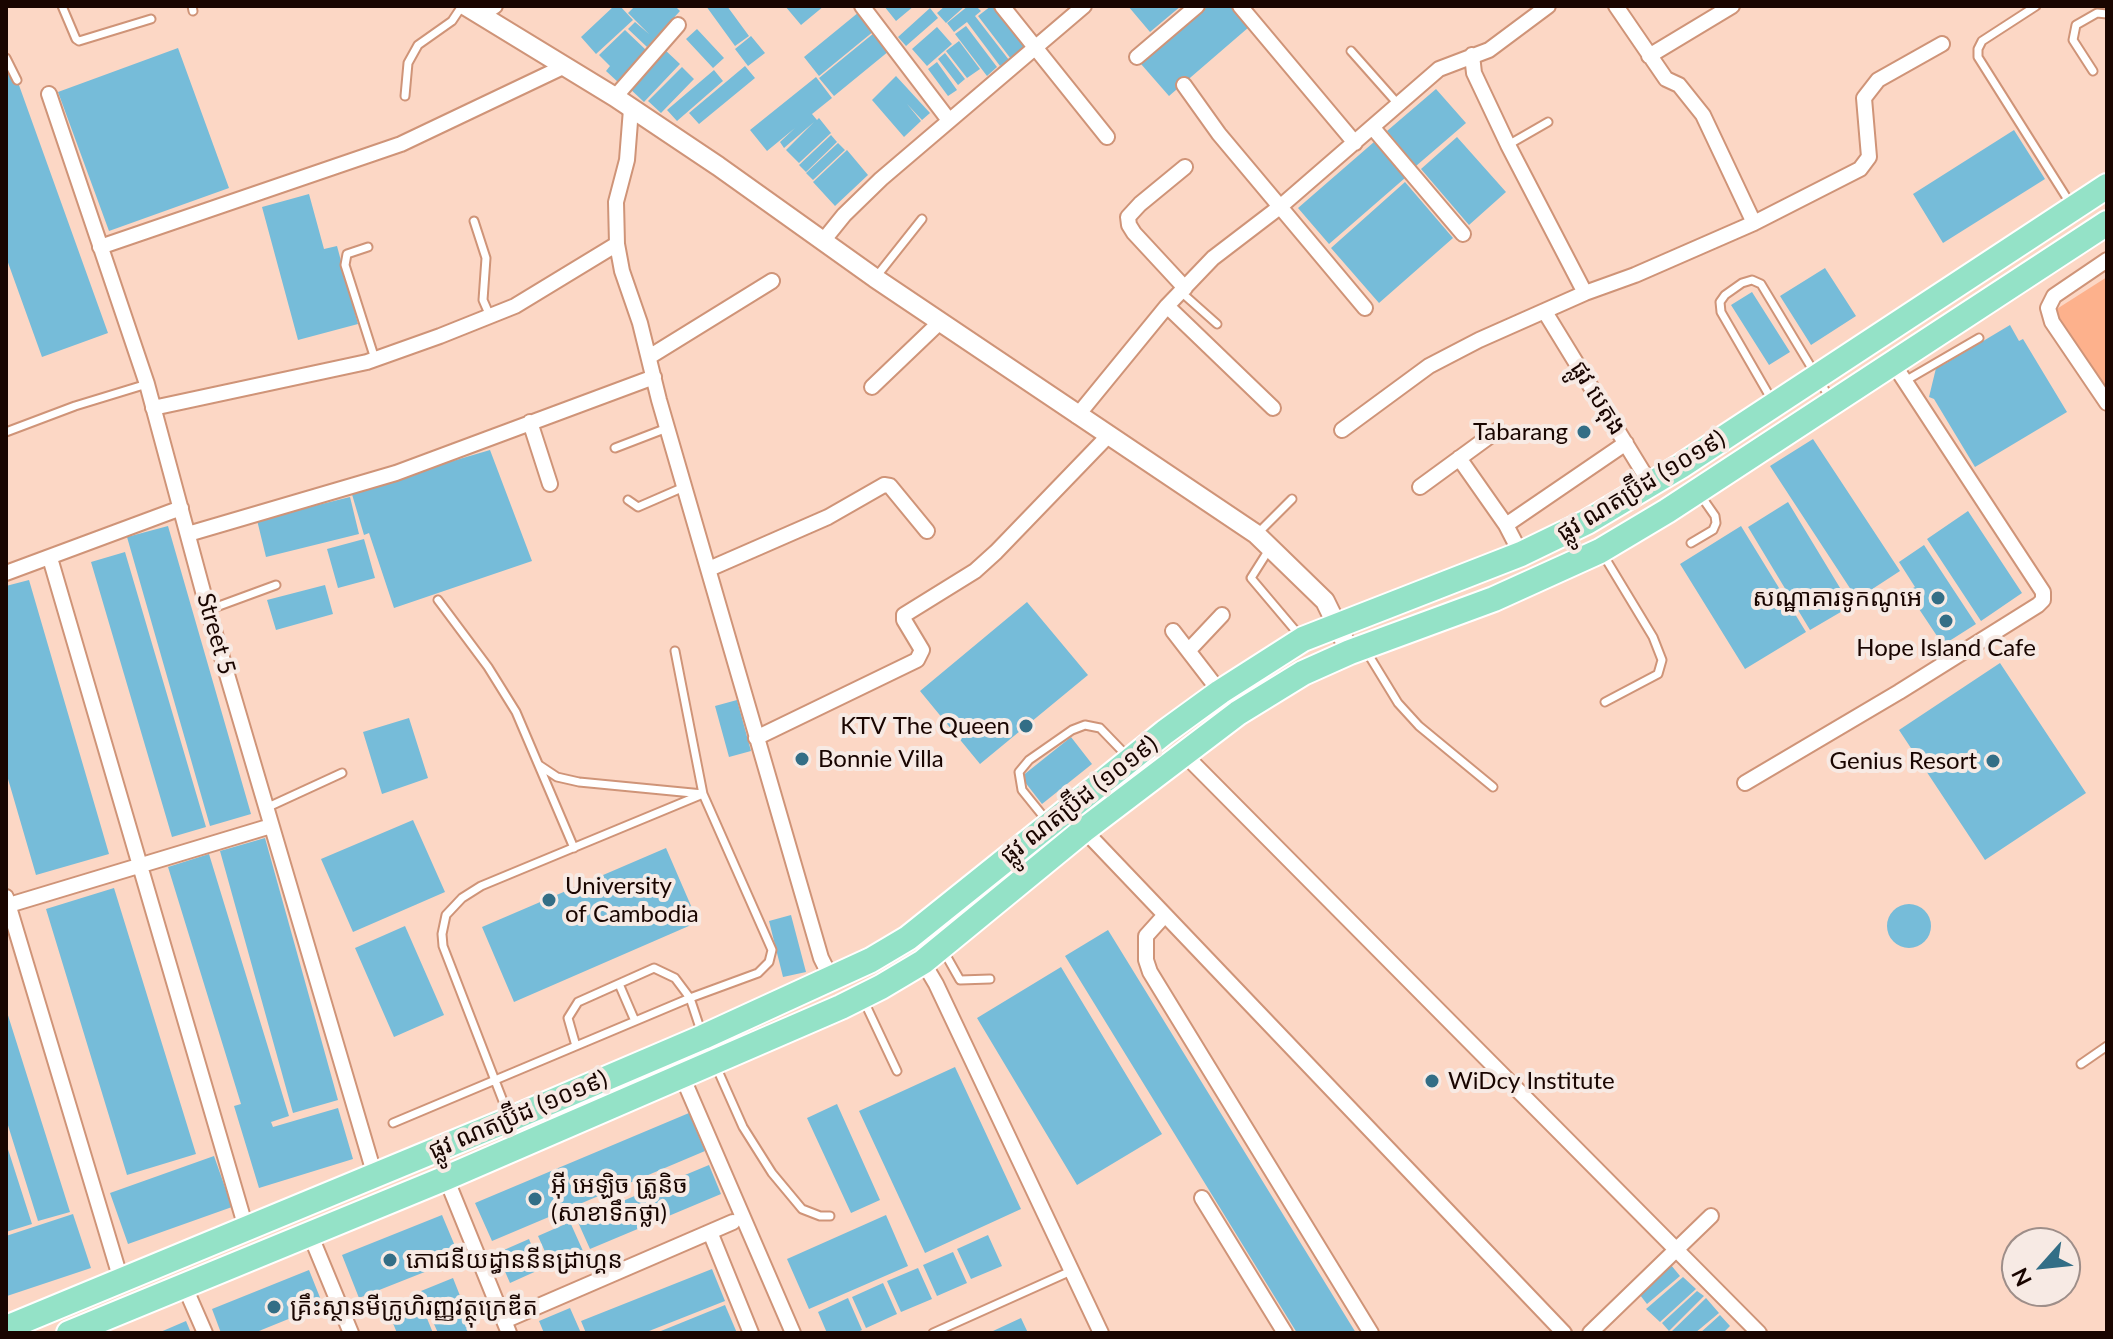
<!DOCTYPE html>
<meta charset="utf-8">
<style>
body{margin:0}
#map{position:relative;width:2113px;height:1339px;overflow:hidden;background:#fcd7c5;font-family:Lato,sans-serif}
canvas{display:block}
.frame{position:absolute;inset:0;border:8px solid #190500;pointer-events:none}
.north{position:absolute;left:2001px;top:1227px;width:80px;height:80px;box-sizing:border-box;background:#f7eae4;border:2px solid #9e8e89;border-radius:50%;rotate:243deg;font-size:22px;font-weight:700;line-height:32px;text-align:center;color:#190500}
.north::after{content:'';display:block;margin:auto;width:28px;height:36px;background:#336e86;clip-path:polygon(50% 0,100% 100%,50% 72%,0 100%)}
</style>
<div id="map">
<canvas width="2113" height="1339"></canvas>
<div class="frame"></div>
<div class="north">N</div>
</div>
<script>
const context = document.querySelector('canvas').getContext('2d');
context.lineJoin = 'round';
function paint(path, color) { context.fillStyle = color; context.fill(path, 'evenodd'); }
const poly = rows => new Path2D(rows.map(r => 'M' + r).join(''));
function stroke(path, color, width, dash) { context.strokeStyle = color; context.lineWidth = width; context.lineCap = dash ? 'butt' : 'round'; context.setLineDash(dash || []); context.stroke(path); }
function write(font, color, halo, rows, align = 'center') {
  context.font = font + ' Lato,"Noto Sans Khmer",sans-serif'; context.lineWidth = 8; context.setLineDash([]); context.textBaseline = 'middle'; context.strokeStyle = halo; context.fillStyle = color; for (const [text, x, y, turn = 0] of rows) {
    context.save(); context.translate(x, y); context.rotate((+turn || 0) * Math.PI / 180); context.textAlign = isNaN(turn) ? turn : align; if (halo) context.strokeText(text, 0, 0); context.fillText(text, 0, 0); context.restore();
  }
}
paint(poly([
 [2107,277,2107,399,2052,312]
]), '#fdb18c');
paint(poly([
 [614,6,620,6,633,20,596,54,581,37],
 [635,6,675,6,680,11,647,47,628,29,635,22,649,34,628,13],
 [706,6,727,6,749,36,735,46],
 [785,6,824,6,801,25],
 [884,6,914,6,896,21],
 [945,6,965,6,946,23,937,13],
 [968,6,976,6,981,11,975,16,1009,60,1000,66,967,22,954,32,947,23],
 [991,6,1000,6,1029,45,1011,59,978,16],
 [1128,6,1181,6,1150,32],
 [1208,6,1231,6,1249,27,1169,96,1141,64],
 [930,8,938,18,906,46,898,37],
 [859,12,874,31,819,76,804,57],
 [966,26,997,67,987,76,955,34],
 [937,27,952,44,927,66,912,49],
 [697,29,724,58,713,68,686,39],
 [625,30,646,50,619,83,606,71,610,66,599,55],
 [874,33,889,51,834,96,819,78],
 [751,36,765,53,748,66,735,49],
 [959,41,980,69,967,78,946,51],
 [178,48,229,188,109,231,58,92],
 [6,49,108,333,42,357,6,257],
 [664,49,680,64,644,102,628,87],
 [945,53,965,79,958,85,938,59],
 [937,62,957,90,948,96,928,69],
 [745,66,755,78,699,124,689,113],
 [682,67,694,79,661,113,648,101],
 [714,70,723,81,677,121,667,110],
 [896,76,930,113,922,120,907,104,921,121,904,137,872,100],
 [816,77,832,98,812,114,817,120,819,118,831,133,799,163,786,150,814,122,784,148,780,142,795,128,767,151,750,130],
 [1436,89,1466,123,1416,166,1387,131],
 [2014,130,2045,179,1943,243,1913,194],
 [831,135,837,142,806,172,799,165],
 [1457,137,1506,192,1469,225,1421,169],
 [1374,142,1405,178,1329,244,1298,208],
 [838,143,845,150,813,180,806,173],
 [847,150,868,175,835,206,813,182],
 [1405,182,1453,238,1379,303,1331,248],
 [309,194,324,249,337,246,358,324,298,340,262,207],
 [1825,268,1856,316,1811,345,1780,296],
 [1752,292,1790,352,1769,365,1731,305],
 [2010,325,2019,341,2023,339,2067,412,1975,467,1934,399,1929,397,1937,364,1943,365],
 [1813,439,1900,571,1857,599,1770,466],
 [490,450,532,561,394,608,369,533,364,535,351,491],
 [350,497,359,534,266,557,257,520],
 [1788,502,1851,606,1810,630,1748,527],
 [1968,511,2022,593,1981,621,1927,539],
 [168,526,251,814,210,826,127,537],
 [1741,526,1806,632,1745,669,1680,564],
 [364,539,375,578,338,588,327,549],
 [1924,545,1976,624,1943,645,1919,609,1922,608,1911,589,1915,587,1899,562],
 [125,552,206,827,172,837,91,562],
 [29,580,109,854,36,875,6,772,6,586],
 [325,585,333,614,276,630,267,600],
 [1027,602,1088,675,980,764,920,691],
 [2000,663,2086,793,1985,860,1899,730],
 [737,700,751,751,729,757,715,706],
 [409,718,428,778,382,794,363,732],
 [1071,737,1092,764,1042,804,1021,777],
 [413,820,445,892,353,932,321,859],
 [265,838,338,1100,293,1113,220,851],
 [666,848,698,922,514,1002,482,927],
 [209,854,289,1116,271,1122,273,1127,338,1108,353,1159,259,1188,234,1106,241,1104,168,867],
 [114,888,196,1154,127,1175,46,909],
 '1887 926a22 22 0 1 1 44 0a22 22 0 1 1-44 0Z',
 [791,915,806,972,783,977,769,921],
 [405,926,444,1015,394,1037,355,948],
 [1108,930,1356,1333,1297,1333,1065,956],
 [1061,967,1162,1134,1077,1185,977,1018],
 [6,1009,70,1212,38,1221,6,1119],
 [955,1067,1021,1209,925,1253,859,1111],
 [837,1104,880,1200,851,1213,807,1118],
 [689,1113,705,1151,492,1241,475,1203],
 [6,1143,32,1224,6,1232],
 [214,1156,232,1207,128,1244,110,1193],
 [709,1165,721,1194,590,1249,577,1220],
 [73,1214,91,1268,7,1296,6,1236],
 [442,1215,460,1258,359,1298,342,1255],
 [886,1215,908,1266,809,1309,787,1259],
 [570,1222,583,1251,551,1265,538,1236],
 [988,1235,1002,1266,971,1279,957,1249],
 [529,1239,541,1269,510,1283,497,1253],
 [953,1252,967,1283,937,1296,923,1265],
 [1671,1265,1680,1276,1647,1304,1640,1295],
 [918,1268,932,1299,901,1312,887,1281],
 [712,1269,725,1301,644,1333,586,1333,581,1321],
 [309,1270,323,1305,254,1333,221,1333,212,1309],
 [1683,1277,1696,1289,1660,1322,1646,1309],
 [453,1278,466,1311,475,1333,438,1333,434,1324,421,1291],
 [883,1283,897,1314,866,1328,852,1297],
 [1697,1291,1704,1296,1669,1331,1662,1323],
 [417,1294,433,1333,397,1333,386,1306],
 [848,1298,862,1330,855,1333,827,1333,818,1312],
 [1706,1298,1719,1313,1695,1333,1670,1333],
 [725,1305,737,1333,656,1333,693,1318],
 [570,1308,581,1333,544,1333,539,1321],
 [1720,1315,1730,1326,1723,1333,1700,1333],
 [1021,1318,1028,1333,994,1333,993,1331],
 [186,1321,191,1333,158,1333]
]), '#76bcd9');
const service = poly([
 [62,6,76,39,79,41,151,19],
 [192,6,193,11],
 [2036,6,1982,41,1978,49,1978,57,2070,203],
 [1351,51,1398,104],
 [6,58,17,80],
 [2093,71,2073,40,2076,25,2097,13,2107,14],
 [405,96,408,63,418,45,452,21,462,6],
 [1508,145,1548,122],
 [474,221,486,258,483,300,490,316],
 [368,247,347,254,345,265,375,359],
 [876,277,922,219],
 [1181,292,1217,324],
 [1905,381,1979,338],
 [1773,402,1721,312,1720,302,1725,295,1742,283,1752,280,1761,284,1831,400],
 [6,432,75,406,147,384],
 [615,448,667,428],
 [628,500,638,507,684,487],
 [1258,533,1292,499],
 [1691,543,1713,530,1716,523,1715,516,1701,496],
 [1270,548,1251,578,1300,636],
 [1604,556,1653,637,1662,660,1658,674,1605,702],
 [438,600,488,667,516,712,574,848],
 [208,610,276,585],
 [1365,649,1398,703,1419,726,1493,787],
 [266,808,342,773],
 [1047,821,1022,790,1019,772,1029,760,1072,730,1085,725,1100,728,1128,757],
 [943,950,960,980,990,979],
 [619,984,635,1021],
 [863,999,897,1071],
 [576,1046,568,1018,578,1002,654,968,675,978,690,998,703,1037,743,1127,772,1173,802,1209,820,1216,830,1216],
 [2081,1064,2107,1046],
 [508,1114,443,946,442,934,446,915,462,898,481,886,703,794,579,782,557,777,539,765],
 [393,1123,690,998,758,973,769,962,772,950,703,794,675,651],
 [933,1333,1071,1271]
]);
const minor = poly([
 [862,6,948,119],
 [1002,6,1107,137],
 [1240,6,1355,143],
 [1616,6,1666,79,1679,85,1703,115,1754,223],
 [480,16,495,6],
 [1472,55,1474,73,1508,145,1585,293],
 [1649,56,1732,6],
 [1137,57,1197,6],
 [1184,85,1219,134,1365,308],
 [49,94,147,384,208,610,375,1176],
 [615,97,678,25],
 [631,109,627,160,616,202,617,244,622,271,640,323,659,400,821,958,832,980],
 [1373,128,1463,234],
 [823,241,844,215,881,179,1084,6],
 [100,247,401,144,565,66],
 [2107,260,2054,296,2048,308,2052,322,2107,403],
 [1185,288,1134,233,1129,225,1128,217,1140,204,1185,167],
 [1167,306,1273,408],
 [1545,312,1651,485],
 [649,357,772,281],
 [872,387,940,322],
 [153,408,367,362,440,336,515,306,617,244],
 [1077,416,1167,306,1213,258,1281,206,1439,69,1489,50,1548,6],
 [530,422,550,484],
 [1342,430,1429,366,1479,340,1585,293,1635,275,1754,223,1860,169,1869,157,1864,98,1878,80,1942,44],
 [1459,458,1506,525,1521,554],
 [1420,487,1498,430],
 [1506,525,1626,443],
 [188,534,396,473,654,377],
 [50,558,246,1228],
 [709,569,828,517,884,485,890,486,927,531],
 [6,573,181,508],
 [1173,631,1220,692],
 [1189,650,1222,615],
 [756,738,917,660,922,650,904,620,904,615,975,571,996,552,1108,436],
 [1183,753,1759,1333],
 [1745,783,1899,692,2038,605,2043,600,2043,592,1893,363],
 [1084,830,1564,1333],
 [6,897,121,1280],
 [9,905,271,826],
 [1164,916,1146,936,1146,960,1150,972,1371,1333],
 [923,962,936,984,1101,1333],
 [679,1069,793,1333],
 [446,1178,509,1333],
 [1202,1198,1285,1333],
 [710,1232,751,1333],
 [310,1234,351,1333],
 [184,1285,205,1333],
 [504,1321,733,1222],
 [1590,1333,1711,1216]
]);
const tertiary = poly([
 [466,6,615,97,718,166,875,278,1256,534,1325,601,1350,652]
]);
const primary = poly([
 [6,1328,511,1119,703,1037,871,960,908,938,1165,732,1220,692,1303,639,1521,554,1587,522,1681,466,2107,186],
 [69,1333,446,1178,841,1007,881,987,923,962,1084,830,1238,713,1303,673,1350,652,1494,599,1600,551,1667,511,2107,223]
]);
stroke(service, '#cf9478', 11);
stroke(minor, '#cf9478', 18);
stroke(tertiary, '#cf9478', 22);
stroke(primary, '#fff', 28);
stroke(service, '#fff', 7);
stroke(minor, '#fff', 14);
stroke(tertiary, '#fff', 18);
stroke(primary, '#94e2c7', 24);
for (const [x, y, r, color] of [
 [1584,432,8,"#336e86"],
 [1938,598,8,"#336e86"],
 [1946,621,8,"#336e86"],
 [1026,726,8,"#336e86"],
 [802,759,8,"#336e86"],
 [1993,761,8,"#336e86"],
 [549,900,8,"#336e86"],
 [1432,1081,8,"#336e86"],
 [535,1199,8,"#336e86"],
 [390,1260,8,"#336e86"],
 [274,1307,8,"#336e86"]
]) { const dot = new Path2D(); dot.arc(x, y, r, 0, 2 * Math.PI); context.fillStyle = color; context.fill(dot); stroke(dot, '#f7eae4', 3); }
write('24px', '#190500', '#f7eae4', [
 ["ផ្លូវ បេតុង",1598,398,58],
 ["ផ្លូវ ណតប្រ៊ីដ (១០១៩)",1641,486,-31],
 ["Street 5",216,634,74],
 ["ផ្លូវ ណតប្រ៊ីដ (១០១៩)",1079,800,-38],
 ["ផ្លូវ ណតប្រ៊ីដ (១០១៩)",518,1115,-23]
]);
write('24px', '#190500', '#f7eae4', [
 ["Tabarang",1568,432,"right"],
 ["សណ្ឋាគារទូកណូអេ",1922,598,"right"],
 ["Hope Island Cafe",1946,648,"center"],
 ["KTV The Queen",1010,726,"right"],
 ["Bonnie Villa",818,759],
 ["Genius Resort",1977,761,"right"],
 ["University",565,886],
 ["of Cambodia",565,914],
 ["WiDcy Institute",1448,1081],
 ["អ៊ី អេឡិច ត្រូនិច",551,1185],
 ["(សាខាទឹកថ្លា)",551,1213],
 ["ភោជនីយដ្ធាននីនដ្រាហ្គន",406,1260],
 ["គ្រឹះស្ថានមីក្រូហិរញ្ញវត្ថុក្រេឌីត",290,1307]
], 'left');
</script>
